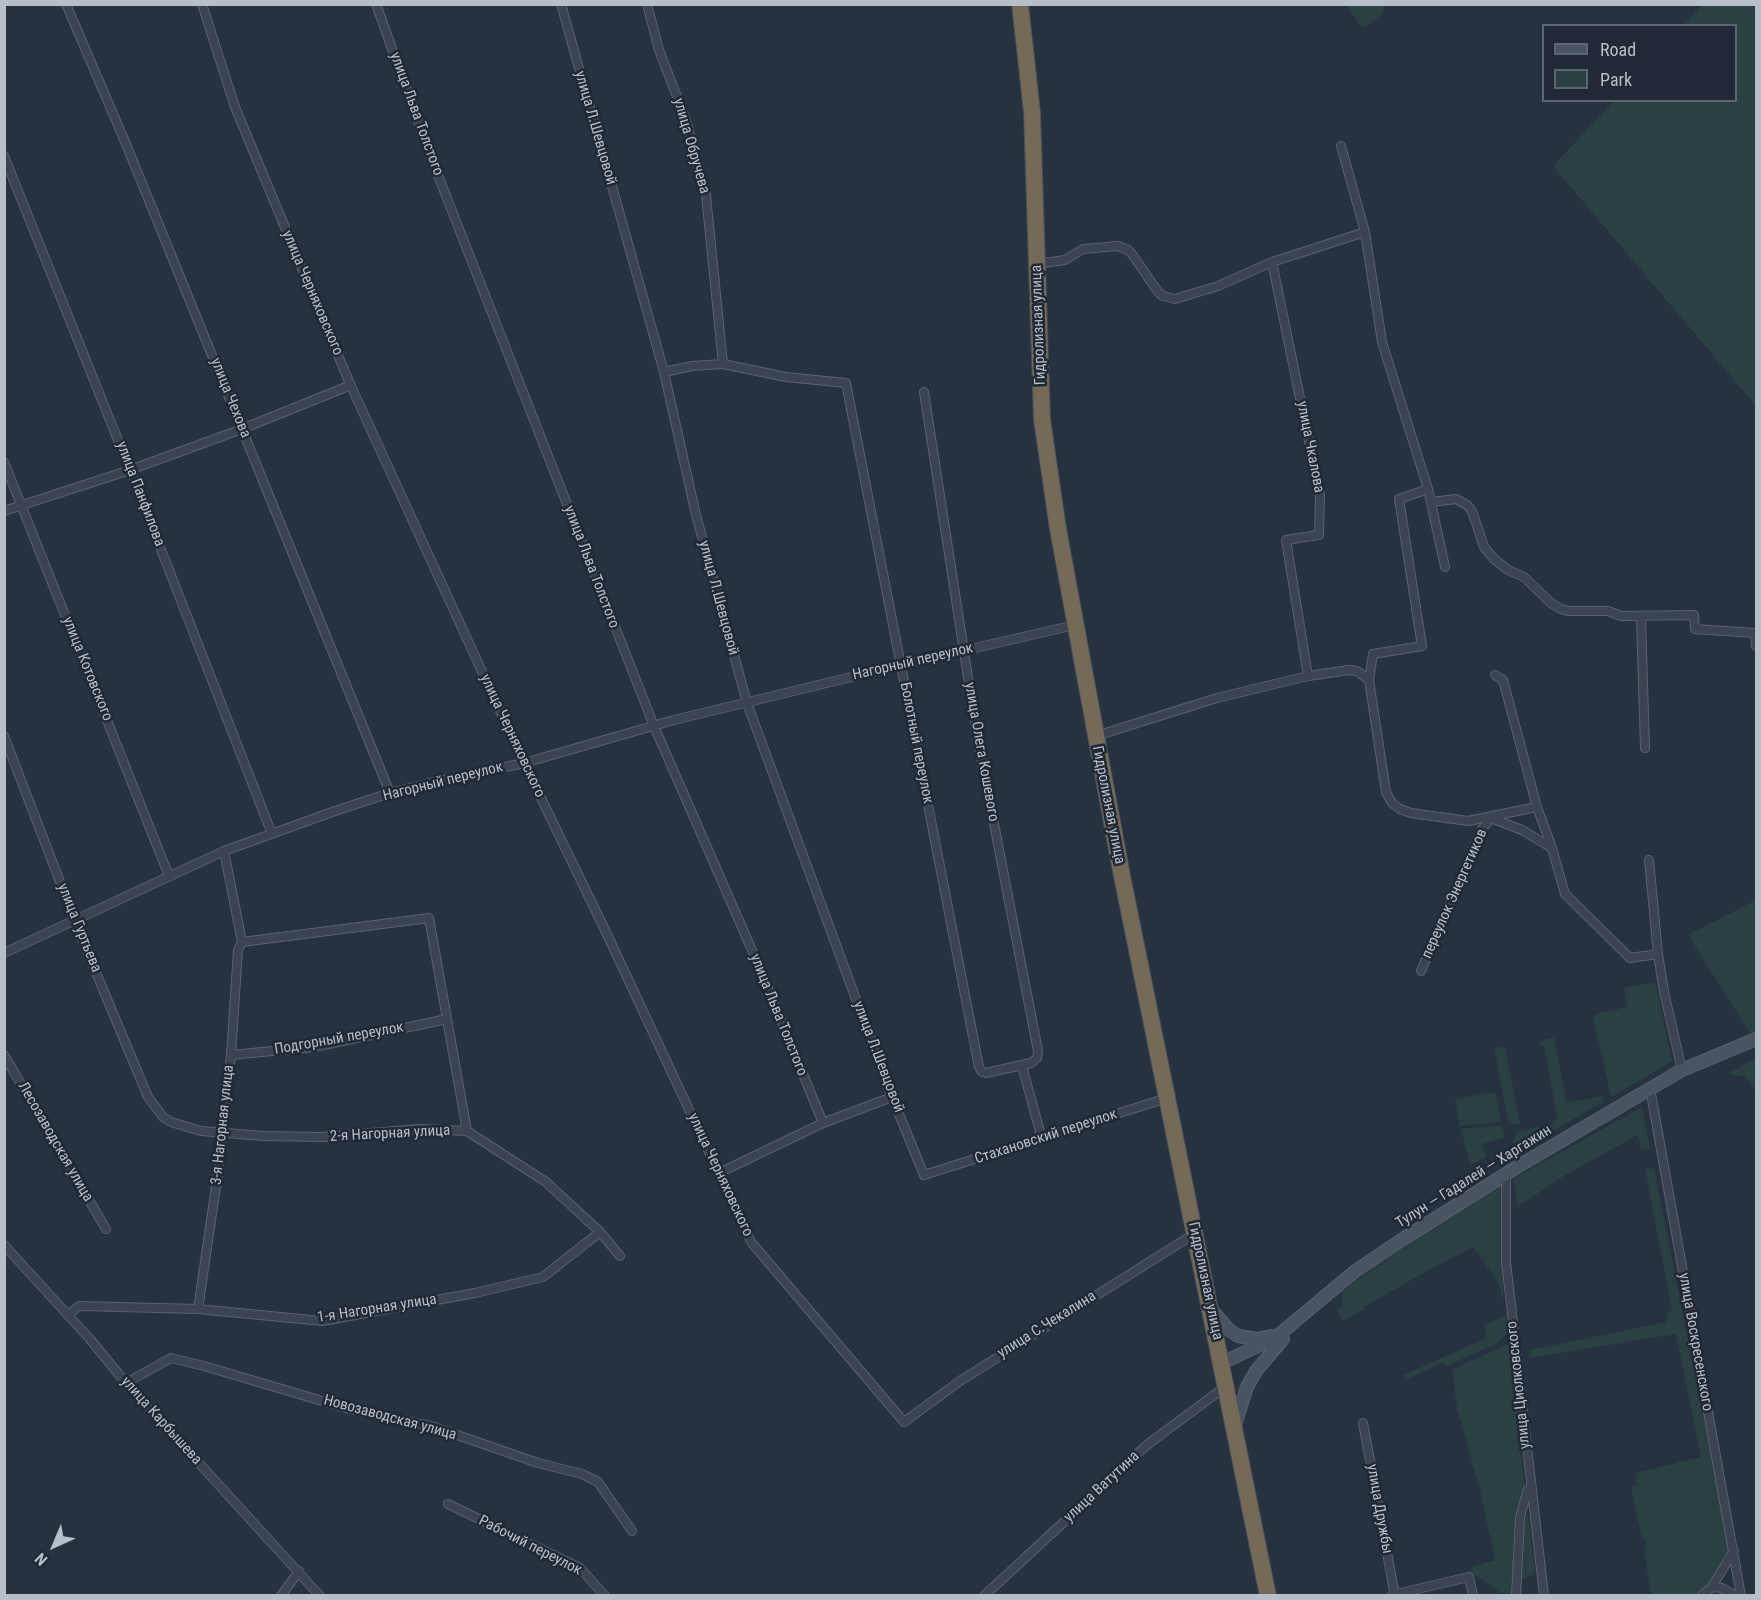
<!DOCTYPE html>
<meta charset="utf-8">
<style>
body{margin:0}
#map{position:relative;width:1761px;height:1600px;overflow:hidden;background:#273240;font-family:"Roboto Condensed",sans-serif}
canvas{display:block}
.frame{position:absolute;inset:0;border:6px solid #b7bfca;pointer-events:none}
.legend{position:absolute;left:1542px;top:24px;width:195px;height:78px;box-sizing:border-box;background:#202935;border:2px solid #5c6571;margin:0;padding:8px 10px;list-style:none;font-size:18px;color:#b7bfca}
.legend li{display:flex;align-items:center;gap:12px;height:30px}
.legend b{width:30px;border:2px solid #5c6571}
.north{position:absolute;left:24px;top:1516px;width:60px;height:60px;-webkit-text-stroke:4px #202935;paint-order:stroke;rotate:224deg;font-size:16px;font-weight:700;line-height:24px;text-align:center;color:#b7bfca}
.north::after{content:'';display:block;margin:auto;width:21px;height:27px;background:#b7bfca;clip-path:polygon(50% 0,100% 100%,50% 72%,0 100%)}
</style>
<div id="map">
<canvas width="1761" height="1600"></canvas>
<div class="frame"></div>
<ul class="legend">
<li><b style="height:8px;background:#495362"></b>Road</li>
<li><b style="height:16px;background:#2a4042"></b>Park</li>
</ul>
<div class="north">N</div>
</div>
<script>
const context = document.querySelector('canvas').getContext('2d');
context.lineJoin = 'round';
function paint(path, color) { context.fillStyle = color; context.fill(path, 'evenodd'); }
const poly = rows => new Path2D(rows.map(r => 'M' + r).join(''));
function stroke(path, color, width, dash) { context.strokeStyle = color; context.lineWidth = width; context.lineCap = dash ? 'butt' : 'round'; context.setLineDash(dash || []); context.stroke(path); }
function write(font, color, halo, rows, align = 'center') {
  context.font = font + ' "Roboto Condensed",sans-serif'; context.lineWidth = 5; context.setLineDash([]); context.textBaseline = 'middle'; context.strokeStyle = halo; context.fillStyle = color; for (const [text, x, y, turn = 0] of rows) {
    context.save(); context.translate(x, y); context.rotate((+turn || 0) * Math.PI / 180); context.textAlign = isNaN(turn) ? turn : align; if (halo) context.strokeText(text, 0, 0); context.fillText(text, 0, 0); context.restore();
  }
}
paint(poly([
 [1346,5,1384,5,1383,14,1363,29],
 [1703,5,1756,5,1756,406,1553,166,1614,101,1736,100,1736,26,1684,25],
 [1756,900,1756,1030,1750,1033,1688,935],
 [1655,982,1672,1061,1611,1097,1593,1017,1598,1013,1627,1007,1624,988],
 [1554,1038,1567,1103,1602,1096,1603,1102,1516,1152,1513,1142,1516,1134,1519,1131,1551,1125,1557,1117,1544,1046,1540,1046,1539,1041],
 [1505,1046,1520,1124,1513,1125,1508,1121,1494,1048],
 [1756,1058,1756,1090,1744,1076,1727,1074],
 [1495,1092,1501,1122,1460,1126,1455,1099],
 [1642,1107,1650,1149,1641,1150,1638,1135,1567,1174,1520,1205,1518,1208,1513,1179],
 [1502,1125,1505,1138,1482,1144,1486,1157,1475,1163,1471,1163,1469,1161,1461,1129],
 [1654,1168,1729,1547,1708,1585,1694,1595,1651,1595,1644,1550,1647,1550,1645,1538,1642,1539,1631,1487,1637,1485,1635,1473,1701,1457,1676,1334,1530,1358,1529,1350,1666,1322,1668,1312,1672,1311,1645,1169],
 [1502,1185,1503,1301,1498,1281,1473,1247,1425,1272,1364,1307,1365,1309,1343,1321,1336,1309,1342,1306,1342,1292,1353,1283,1436,1225],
 [1506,1315,1508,1332,1498,1343,1446,1366,1444,1362,1406,1380,1403,1375,1487,1338,1484,1325],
 [1511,1342,1525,1492,1515,1523,1512,1593,1502,1593,1472,1573,1471,1567,1495,1560,1479,1486,1457,1408,1452,1370],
 [1528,1513,1535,1574,1522,1580,1522,1526]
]), '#2a4042');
const street = poly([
 [66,4,126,144,390,793],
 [202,4,235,107,350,384,524,763,605,930,751,1242,904,1422,960,1381,1194,1234],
 [376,4,432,160,654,726,758,964,823,1123],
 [561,4,664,372,696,515,747,703,892,1097,924,1175,1167,1098],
 [647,4,659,50,686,120,706,195,723,364],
 [1341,146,1365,232],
 [4,156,130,470,272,834],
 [1272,262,1320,495,1319,535,1286,540,1308,676],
 [1037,264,1065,260,1083,249,1118,246,1128,250,1132,254,1158,292,1163,296,1175,299,1218,286,1272,262,1365,232,1382,342,1428,489,1445,567],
 [664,372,692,366,723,364,786,377,846,383,979,1067,982,1072,986,1073,1031,1063,1037,1058,1038,1051,977,736,924,392],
 [4,462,169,876],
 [1428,489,1399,499,1422,646,1373,654,1369,680,1386,792,1392,803,1400,809,1411,813,1468,821,1537,807],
 [1431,502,1456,499,1467,505,1472,511,1484,547,1494,559,1508,570,1524,577,1551,603,1561,609,1568,611,1608,611,1621,616,1694,615,1695,629,1755,633,1756,646],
 [4,511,130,470,242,429,351,385],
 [1641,617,1645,748],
 [1495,675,1503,680,1537,807,1552,848,1565,894,1630,958,1658,954],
 [4,736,82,939,148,1097,163,1117,171,1122,201,1131,264,1136,323,1137,419,1129,467,1131,546,1182,600,1232,620,1256],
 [1096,736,1217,698,1308,676,1349,670,1357,671,1369,680],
 [1491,818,1522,830,1552,848],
 [1649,860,1658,954,1664,992,1682,1070],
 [242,942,429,918,467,1131],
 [4,953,224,851,335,811,390,793,434,782,524,763,674,720,901,665,1075,625],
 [1421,971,1482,829,1491,818],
 [4,1055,106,1229],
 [231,1055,314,1047,447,1019],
 [1022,1066,1042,1139],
 [1650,1088,1741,1596],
 [719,1173,823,1123,892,1097],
 [1506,1175,1506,1261,1544,1596],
 [4,1245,89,1338,126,1383,320,1596],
 [198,1309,219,1166,231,1055,238,950,242,942,224,851],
 [68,1315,79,1306,198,1309,322,1321,475,1293,543,1277,600,1232],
 [126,1383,171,1358,204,1366,346,1408,434,1427,538,1463,582,1474,598,1482,632,1531],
 [1363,1423,1395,1596],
 [448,1504,580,1568,605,1596],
 [1712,1587,1722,1588,1736,1596],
 [1392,1595,1469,1577,1473,1596],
 [281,1596,299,1571],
 [984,1596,1148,1444,1225,1387],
 [1516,1596,1520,1517,1528,1489],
 [1701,1596,1712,1587,1734,1550]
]);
const secondary = poly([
 [1211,1309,1229,1330,1238,1336,1257,1339,1271,1336],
 [1222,1363,1275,1338,1354,1272,1403,1239,1517,1167,1682,1070,1756,1039],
 [1235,1425,1247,1387,1256,1371,1283,1339]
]);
const highway = poly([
 [1020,4,1032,112,1042,419,1058,529,1121,871,1268,1596]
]);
stroke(street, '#59626d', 10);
stroke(secondary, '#59626d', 14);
stroke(highway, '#464f5a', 18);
stroke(street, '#3b4450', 8);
stroke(secondary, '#495362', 12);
stroke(highway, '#756958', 16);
write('15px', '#b7bfca', '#202935', [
 ["улица Льва Толстого",416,114,70],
 ["улица Л.Шевцовой",595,128,74],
 ["улица Обручева",691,146,74],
 ["улица Черняховского",312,293,67],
 ["Гидролизная улица",1039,325,-92],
 ["улица Чехова",230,398,68],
 ["улица Чкалова",1310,447,79],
 ["улица Панфилова",140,494,69],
 ["улица Льва Толстого",591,567,69],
 ["улица Л.Шевцовой",718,598,75],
 ["Нагорный переулок",913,662,-13],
 ["улица Котовского",87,669,68],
 ["улица Черняховского",512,736,65],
 ["Болотный переулок",916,743,79],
 ["улица Олега Кошевого",981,752,80],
 ["Нагорный переулок",443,782,-14],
 ["Гидролизная улица",1108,805,79],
 ["переулок Энергетиков",1455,894,-66],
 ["улица Гуртьева",79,928,68],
 ["улица Льва Толстого",778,1015,68],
 ["Подгорный переулок",339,1039,-10],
 ["улица Л.Шевцовой",878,1057,69],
 ["3-я Нагорная улица",223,1125,-84],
 ["2-я Нагорная улица",390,1134,-3],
 ["Стахановский переулок",1046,1137,-18],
 ["Лесозаводская улица",55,1142,60],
 ["улица Черняховского",720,1175,65],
 ["Тулун — Гадалей — Харгажин",1474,1177,-32],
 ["Гидролизная улица",1205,1281,78],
 ["1-я Нагорная улица",377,1309,-9],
 ["улица С.Чекалина",1047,1325,-32],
 ["улица Воскресенского",1695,1342,80],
 ["улица Циолковского",1519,1385,-96],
 ["Новозаводская улица",390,1418,15],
 ["улица Карбышева",161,1421,48],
 ["улица Ватутина",1102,1487,-43],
 ["улица Дружбы",1379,1509,80],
 ["Рабочий переулок",530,1546,27]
]);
</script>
